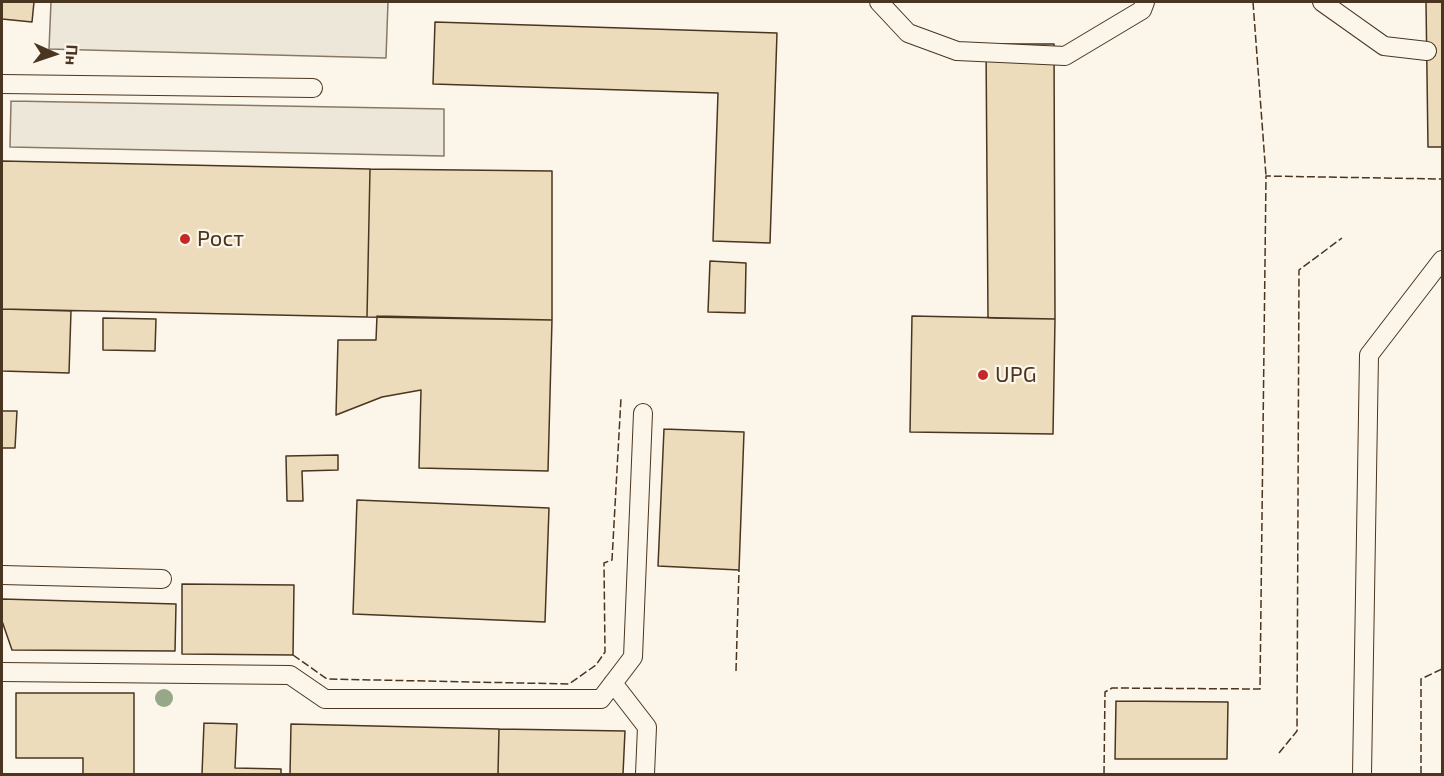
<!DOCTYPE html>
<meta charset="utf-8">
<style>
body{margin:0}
#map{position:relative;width:1444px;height:776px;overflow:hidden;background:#fbf6e9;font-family:"Exo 2",sans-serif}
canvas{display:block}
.frame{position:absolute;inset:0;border:3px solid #4a3520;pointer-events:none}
.north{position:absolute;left:24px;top:24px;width:60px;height:60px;-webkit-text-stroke:4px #fbf6e9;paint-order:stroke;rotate:93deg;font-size:16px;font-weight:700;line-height:24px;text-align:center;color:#4a3520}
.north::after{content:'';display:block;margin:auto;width:21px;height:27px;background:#4a3520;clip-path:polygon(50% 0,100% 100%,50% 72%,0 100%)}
</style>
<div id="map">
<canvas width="1444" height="776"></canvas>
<div class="frame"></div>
<div class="north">Пн</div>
</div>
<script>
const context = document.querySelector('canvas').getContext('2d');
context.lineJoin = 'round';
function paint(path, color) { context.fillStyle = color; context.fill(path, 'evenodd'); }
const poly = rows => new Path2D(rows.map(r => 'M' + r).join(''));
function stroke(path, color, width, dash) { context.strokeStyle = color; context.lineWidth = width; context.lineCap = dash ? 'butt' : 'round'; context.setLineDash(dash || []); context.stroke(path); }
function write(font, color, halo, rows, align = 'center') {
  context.font = font + ' "Exo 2",sans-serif'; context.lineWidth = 4.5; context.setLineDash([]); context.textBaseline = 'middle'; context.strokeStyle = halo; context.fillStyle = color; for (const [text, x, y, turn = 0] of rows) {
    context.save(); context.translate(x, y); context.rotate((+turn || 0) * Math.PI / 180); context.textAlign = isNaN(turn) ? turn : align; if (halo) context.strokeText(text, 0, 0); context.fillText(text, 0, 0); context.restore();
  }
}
const parking = poly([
 [51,2,388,2,386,58,49,49,51,2],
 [11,101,444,109,444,156,10,147,11,101]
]);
paint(parking, '#ede7d9');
stroke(parking, '#887966', 1.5);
const building = poly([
 [2,2,34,2,32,22,2,19,2,2],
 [1426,2,1442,2,1442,147,1428,147,1426,2],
 [435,22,777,33,770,243,713,241,718,93,433,84,435,22],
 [986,44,1054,44,1055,319,988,318,986,44],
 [2,161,370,169,367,317,2,309,2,161],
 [370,169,552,171,552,320,367,317,370,169],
 [710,261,746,263,745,313,708,312,710,261],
 [2,309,71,311,69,373,2,371,2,309],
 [377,316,552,320,548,471,419,468,421,390,382,397,336,415,338,340,376,340,377,316],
 [912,316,1055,319,1053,434,910,432,912,316],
 [103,318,156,319,155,351,103,350,103,318],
 [2,411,17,411,15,448,2,448,2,411],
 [664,429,744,432,739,570,658,566,664,429],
 [338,455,338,470,302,471,303,501,287,501,286,456,338,455],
 [357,500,549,508,545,622,353,614,357,500],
 [182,584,294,585,293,655,182,654,182,584],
 [2,599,176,604,175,651,12,650,2,621,2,599],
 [16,693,134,693,134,774,83,774,83,758,16,758,16,693],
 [1116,701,1228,702,1227,759,1115,759,1116,701],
 [204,723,237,724,235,768,281,769,281,774,202,774,204,723],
 [291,724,499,729,498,774,290,774,291,724],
 [499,729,625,731,623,774,498,774,499,729]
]);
paint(building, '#ecdcbc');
stroke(building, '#4a3520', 1.5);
const service = poly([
 [879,2,908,33,957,51,1065,56,1142,10,1145,2],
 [1322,2,1384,46,1427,51],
 [2,84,313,88],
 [2,575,162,579],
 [2,672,290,675,325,699,601,699,633,657,643,413],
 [613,683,647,727,645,774],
 [1362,774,1369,355,1442,260]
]);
stroke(service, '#4a3520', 20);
stroke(service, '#fbf6e9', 18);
stroke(poly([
 [1253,2,1266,176],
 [293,655,327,679,569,684,596,665,605,652,604,563,612,560,621,398],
 [736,671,739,570],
 [1279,753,1297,731,1299,270,1342,238],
 [1104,774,1105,692,1112,688,1260,689,1266,176,1442,179],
 [1421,774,1421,679,1442,669]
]), '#4a3520', 1.5, [8, 3]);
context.fillStyle = '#96a887';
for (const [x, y] of [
 [164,698]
]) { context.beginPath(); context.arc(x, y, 9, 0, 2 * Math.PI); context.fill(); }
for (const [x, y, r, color] of [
 [185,239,6,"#c62828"],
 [983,375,6,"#c62828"]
]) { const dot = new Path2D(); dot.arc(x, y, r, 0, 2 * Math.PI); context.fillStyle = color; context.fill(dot); stroke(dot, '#fbf6e9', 2); }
write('22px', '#4a3520', '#fbf6e9', [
 ["Рост",197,239],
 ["UPG",995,375]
], 'left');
</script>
